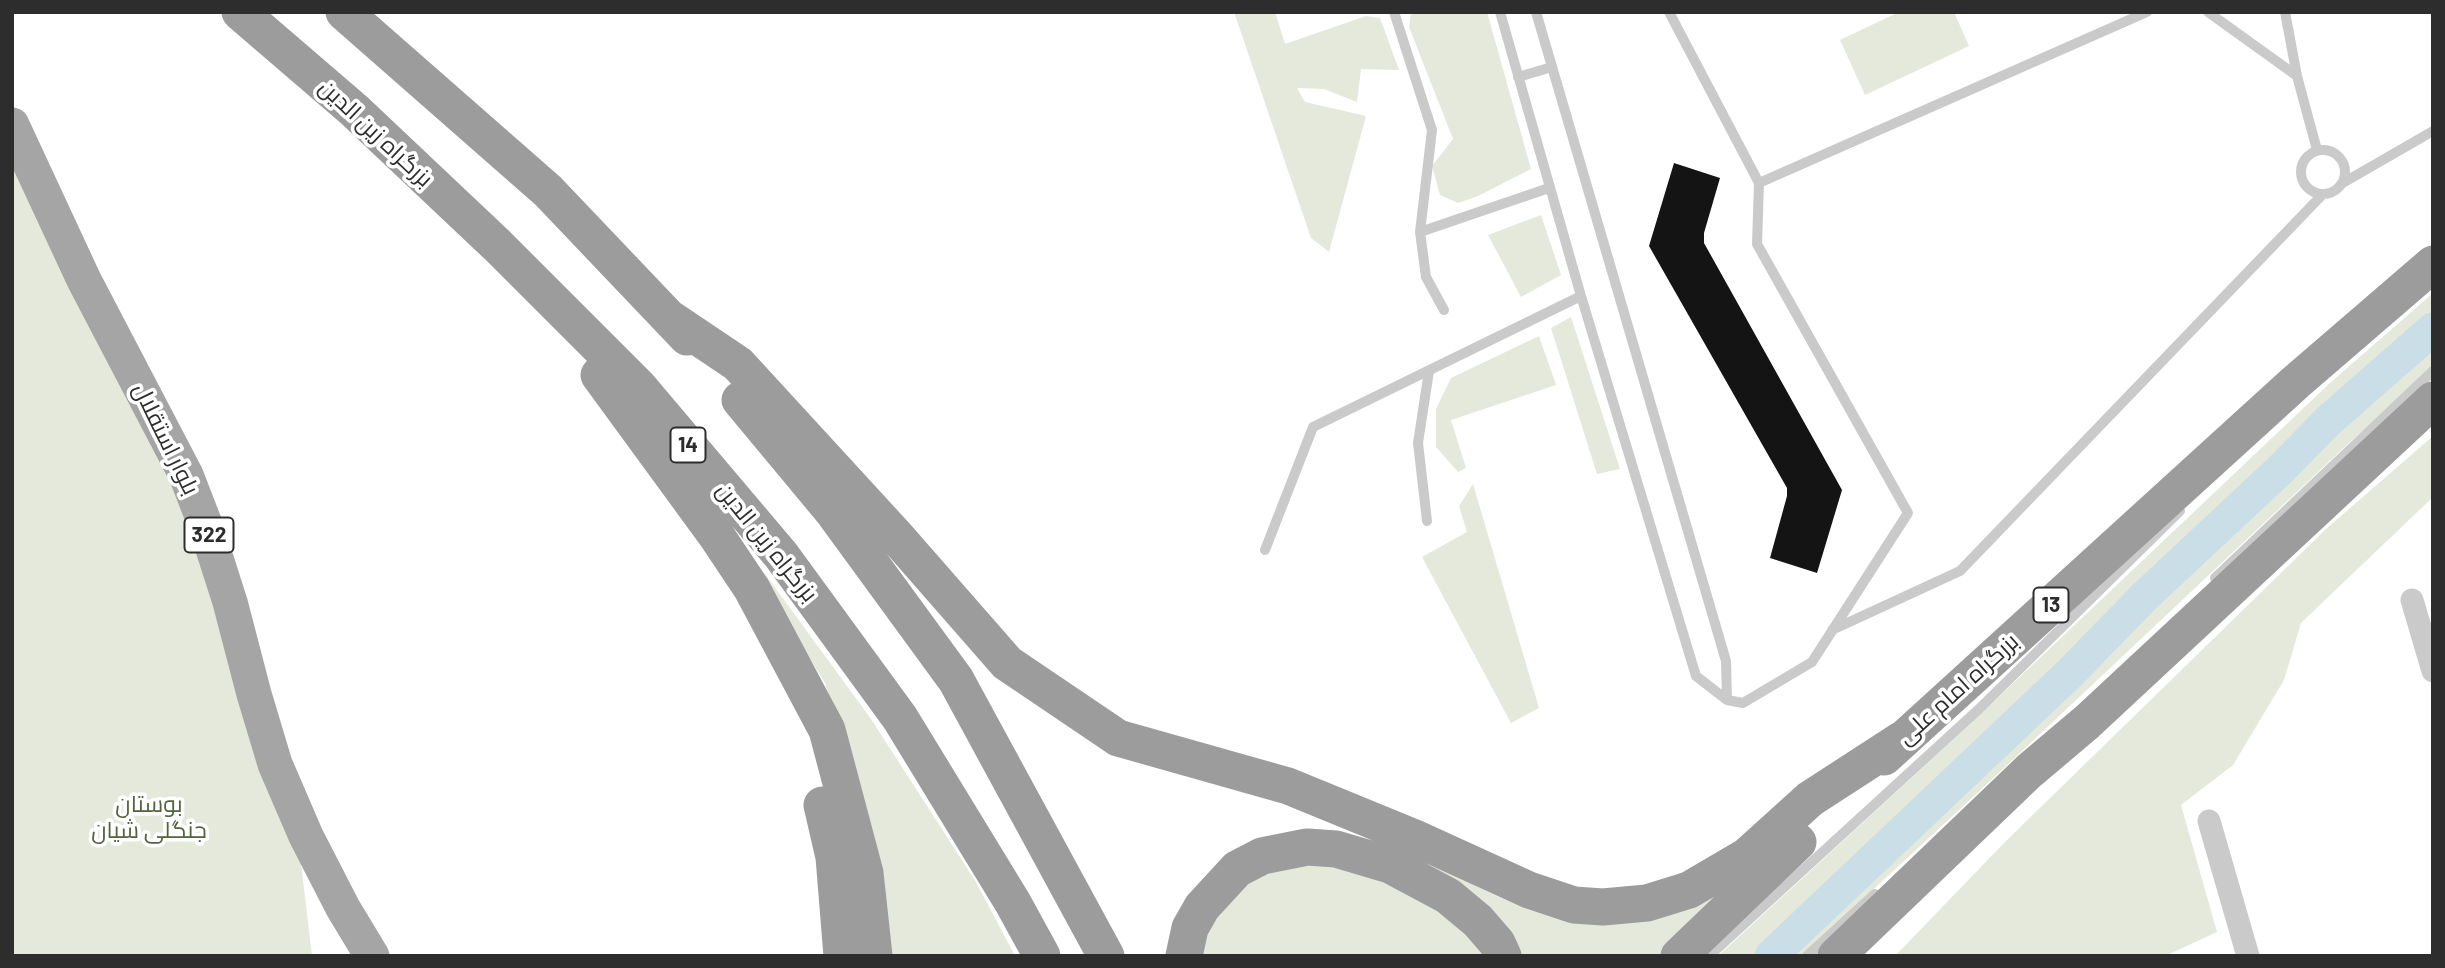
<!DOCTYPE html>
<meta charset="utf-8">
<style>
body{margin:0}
#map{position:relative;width:2445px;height:968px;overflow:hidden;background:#fff;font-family:Barlow,sans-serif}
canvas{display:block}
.frame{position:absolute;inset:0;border:14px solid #2d2d2d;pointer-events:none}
</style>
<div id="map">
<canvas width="2445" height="968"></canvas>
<div class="frame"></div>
</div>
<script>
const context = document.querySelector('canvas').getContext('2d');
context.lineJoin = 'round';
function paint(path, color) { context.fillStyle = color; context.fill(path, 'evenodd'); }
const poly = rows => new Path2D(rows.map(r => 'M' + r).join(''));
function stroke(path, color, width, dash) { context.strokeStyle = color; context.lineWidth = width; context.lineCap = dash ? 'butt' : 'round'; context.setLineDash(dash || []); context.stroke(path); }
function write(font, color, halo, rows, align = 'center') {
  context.font = font + ' Barlow,Cairo,sans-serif'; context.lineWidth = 7; context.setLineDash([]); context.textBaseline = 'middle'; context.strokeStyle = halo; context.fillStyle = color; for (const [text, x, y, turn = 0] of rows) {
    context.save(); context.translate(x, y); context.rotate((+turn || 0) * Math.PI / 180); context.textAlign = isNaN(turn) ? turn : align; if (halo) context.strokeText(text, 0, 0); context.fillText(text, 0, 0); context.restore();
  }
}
paint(poly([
 [1234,12,1275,12,1285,44,1366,16,1380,18,1399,70,1361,69,1357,102,1324,89,1297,88,1305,102,1366,116,1329,252,1311,238],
 [1411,12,1487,12,1531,169,1478,196,1458,203,1440,195,1432,166,1453,139,1409,27],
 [1899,12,1954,12,1969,46,1865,95,1840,40],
 [12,146,134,354,298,838,312,956,12,956],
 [1541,215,1561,275,1521,297,1488,235],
 [2433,293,2433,370,2351,441,2003,769,1802,956,1718,956,1969,725,2331,382],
 [1571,317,1620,469,1597,474,1551,328],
 [1539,336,1556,385,1451,420,1466,468,1458,472,1436,447,1436,409,1451,378],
 [2433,436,2433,497,2301,623,2284,680,2233,765,2181,805,2217,932,2165,956,1895,956,2007,840,2326,529],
 [671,454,771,582,871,719,976,882,1015,956,882,956,839,729,825,683,755,570],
 [1473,484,1539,708,1511,723,1422,557,1467,532,1459,506],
 [1287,858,1404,881,1493,956,1192,956,1220,897],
 [1430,864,1501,898,1534,911,1746,867,1662,956,1515,956,1470,896]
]), '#e4e9db');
stroke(poly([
 [1771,956,2070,673,2145,596,2281,469,2328,421,2433,329]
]), '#c9dee7', 33);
paint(poly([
 [1674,163,1720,178,1704,233,1704,243,1842,490,1817,573,1770,558,1787,496,1787,488,1649,246]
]), '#141414');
stroke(poly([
 [1394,12,1432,130,1420,232,1426,277,1444,310],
 [1500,12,1581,296,1696,676,1727,700,1743,703,1812,662,1908,513,1757,244,1759,183,1669,12],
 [1536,12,1726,661,1727,700],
 [2208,12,2297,76],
 [2285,12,2297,76,2317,150],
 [1518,77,1552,67],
 '2301 172a22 22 0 1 1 44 0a22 22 0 1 1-44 0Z',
 [1759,183,2147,12],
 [2341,184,2433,131],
 [1420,232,1549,188],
 [1427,521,1418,443,1429,371],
 [1265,550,1313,427,1581,296],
 [2215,578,2433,371],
 [1832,630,1960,571,2323,194],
 [1709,956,1979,709,2180,511],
 [1807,956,1875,894]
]), '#cacaca', 10);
stroke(poly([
 [2412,600,2433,671],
 [2209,821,2248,956]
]), '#cacaca', 23);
stroke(poly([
 [12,125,84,280,186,475,205,524,230,602,254,694,275,764,306,836,343,908,372,956]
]), '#a5a5a5', 35);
stroke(poly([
 [240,12,354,110,498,246,638,386,781,555,900,718,1013,903,1042,956],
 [344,12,548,191,687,337],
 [671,319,738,364,895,535,1007,663,1118,738,1288,786,1415,838,1529,890,1574,905,1603,907,1647,903,1689,890,1747,856,1810,799,1901,740],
 [599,375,716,535,752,589,827,730,865,873,874,956],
 [740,400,834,513,956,680,1106,956],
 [1884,757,2296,382,2433,264],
 [822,805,834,857,842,956],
 [1184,956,1190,928,1202,907,1237,869,1262,856,1307,847,1336,849,1390,865,1448,896,1478,921,1497,943,1503,956],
 [1679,956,1798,842],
 [1836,956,2029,771,2087,722,2433,400]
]), '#9c9c9c', 37);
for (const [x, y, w] of [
 [688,445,35],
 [209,535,49],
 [2051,605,35]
]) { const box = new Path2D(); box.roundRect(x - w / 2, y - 17.5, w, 35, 5); context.fillStyle = '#fff'; context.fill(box); stroke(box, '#2d2d2d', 2); }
write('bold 21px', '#2d2d2d', null, [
 ["14",688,445],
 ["322",209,535],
 ["13",2051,605]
]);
write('23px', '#2d2d2d', '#fff', [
 ["بزرگراه زین الدین",376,133,43],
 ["بلوار استقلال",166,439,64],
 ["بزرگراه زین الدین",767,542,51],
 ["بزرگراه امام علی",1958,689,-42]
]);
write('23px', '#53633f', '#fff', [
 ["بوستان",149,804],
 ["جنگلی شیان",149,830]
]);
</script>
